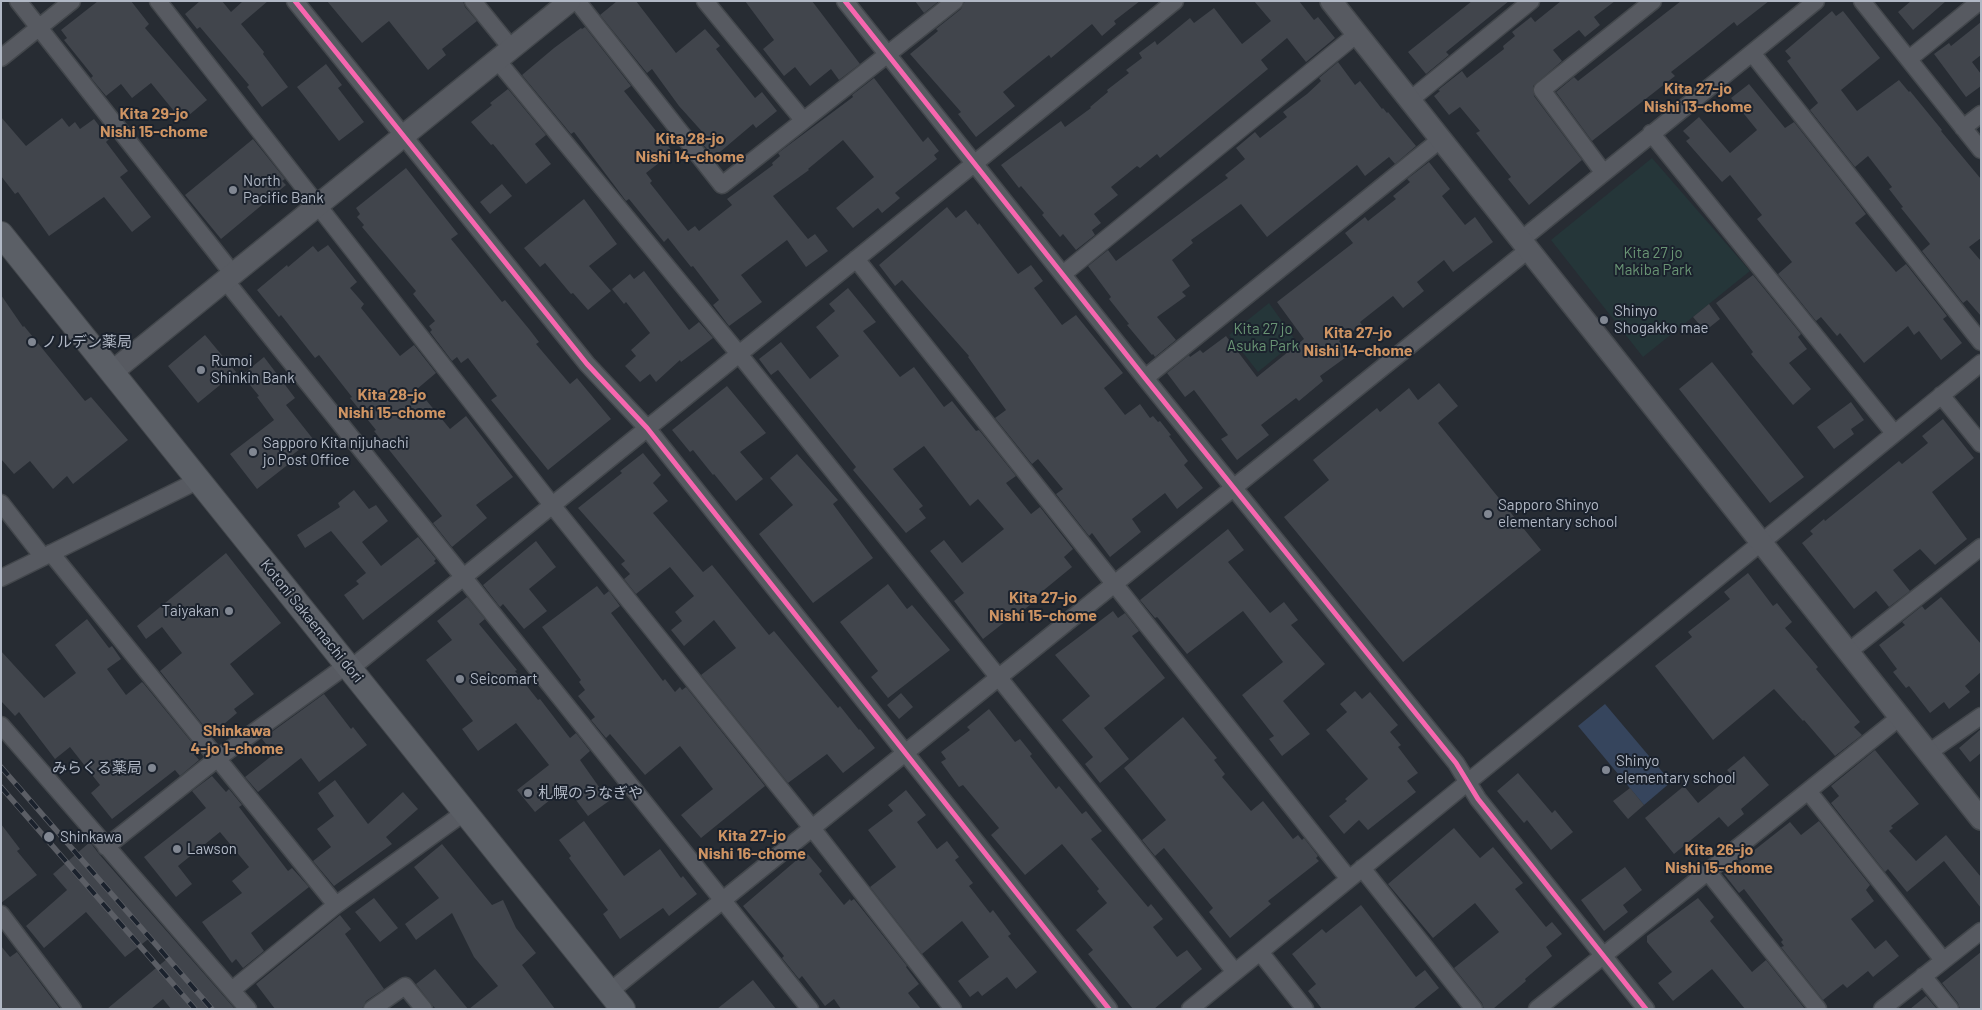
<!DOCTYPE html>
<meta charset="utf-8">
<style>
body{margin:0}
#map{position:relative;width:1982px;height:1010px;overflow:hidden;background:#272c33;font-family:Barlow,sans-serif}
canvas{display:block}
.frame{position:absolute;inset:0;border:2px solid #b1b8c5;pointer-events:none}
</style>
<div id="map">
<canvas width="1982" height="1010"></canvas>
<div class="frame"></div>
</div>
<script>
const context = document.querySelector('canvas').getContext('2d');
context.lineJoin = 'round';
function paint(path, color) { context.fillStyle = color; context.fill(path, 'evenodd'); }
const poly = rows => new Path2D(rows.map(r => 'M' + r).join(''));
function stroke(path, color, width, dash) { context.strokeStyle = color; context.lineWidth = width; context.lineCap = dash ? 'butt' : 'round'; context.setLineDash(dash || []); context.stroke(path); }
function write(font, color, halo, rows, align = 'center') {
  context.font = font + ' Barlow,"Noto Sans JP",sans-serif'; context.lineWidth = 4; context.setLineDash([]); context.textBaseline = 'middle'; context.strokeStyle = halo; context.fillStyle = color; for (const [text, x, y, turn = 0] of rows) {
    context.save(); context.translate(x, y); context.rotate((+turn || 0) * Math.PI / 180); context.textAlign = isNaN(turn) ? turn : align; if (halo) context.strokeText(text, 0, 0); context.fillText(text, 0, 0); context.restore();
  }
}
paint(poly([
 [1652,158,1750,271,1643,357,1551,240],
 [1269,303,1296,341,1258,372,1229,335]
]), '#253639');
paint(poly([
 [1605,704,1671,782,1644,805,1578,726]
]), '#36455d');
paint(poly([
 [98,1,131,1,149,24,145,28,207,100,182,121,151,83,132,98,121,84,106,96,91,78,93,76,64,40,67,38,61,30],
 [200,1,222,1,231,12,243,1,268,1,241,24,264,52,263,54,288,87,262,107,247,87,249,85,200,27,197,29,185,14],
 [327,1,463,1,465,7,477,21,442,49,446,55,428,70,389,21,362,43],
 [617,1,636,1,676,53,705,29,720,46,716,49,755,98,762,92,777,111,756,128,753,124,714,157,700,141,706,136,679,106,652,69,647,73,600,15],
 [745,1,812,1,860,64,839,80,831,69,810,86,795,67,784,76,763,49,774,40],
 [915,1,939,1,924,13],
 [965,1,1140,1,1114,21,1116,24,1102,36,1092,24,1051,58,1049,55,1034,67,1003,92,1015,106,976,137,958,114,961,112,910,54,938,31,936,29,961,9],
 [1254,1,1299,1,1314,20,1318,17,1335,38,1306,62,1287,38,1261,60,1268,69,1160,158,1157,154,1140,168,1137,166,1111,187,1118,195,1094,214,1101,223,1092,230,1095,235,1076,250,1063,234,1060,237,1042,215,1044,213,1021,186,1019,188,1001,165,1061,121,1065,127,1091,108,1090,107,1108,92,1107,90,1129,73,1126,70,1142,58,1139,53,1155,41,1157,45,1190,18,1194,23,1214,8,1242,44,1271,21],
 [1472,1,1509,1,1446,52,1449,55,1426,74,1408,52],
 [1561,1,1615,1,1594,17,1600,25,1585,37,1579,30,1553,50,1562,61,1533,86,1534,96,1582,160,1529,205,1508,179,1511,177,1476,133,1480,131,1460,107,1449,115,1434,96,1440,91,1438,90,1462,71,1467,78,1504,49,1503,46,1515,36,1512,32,1531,17,1535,22],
 [1681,1,1769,1,1737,26,1734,22,1703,47,1671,72,1675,76,1592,141,1556,92,1574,77,1578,81],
 [1911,1,1946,1,1913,30,1898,12],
 [1832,11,1836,16,1843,11,1880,58,1841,90,1857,111,1899,80,1909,92,1910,91,1942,130,1941,131,1981,179,1981,238,1969,247,1981,261,1981,316,1967,300,1963,303,1922,251,1930,244,1901,208,1903,207,1889,189,1892,187,1868,156,1855,167,1810,110,1818,103,1787,61,1791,58,1785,51],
 [1981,22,1981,55,1972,62,1981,74,1981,86,1966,97,1934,54,1949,43,1951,46],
 [585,27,631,86,624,91,673,152,646,173,652,181,650,183,688,231,695,226,699,231,732,205,727,199,773,165,772,163,780,156,778,153,853,97,852,95,874,78,923,142,928,137,939,151,934,155,937,159,895,193,900,198,882,213,878,208,853,228,836,208,874,177,843,140,808,169,809,170,773,196,808,239,815,234,828,251,806,267,787,240,741,275,762,302,729,326,713,305,719,300,693,266,691,267,668,238,664,242,629,199,626,201,574,132,571,134,522,75,554,48,581,28,582,29],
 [1338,62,1355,85,1360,81,1382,109,1383,108,1387,113,1388,112,1416,146,1395,164,1389,157,1365,176,1357,165,1267,237,1241,204,1191,240,1193,243,1172,260,1190,286,1182,292,1186,296,1157,317,1176,340,1155,357,1153,354,1152,355,1127,325,1129,324,1109,299,1111,297,1088,266,1108,250,1116,261,1228,178,1225,175,1245,159,1236,148,1255,132,1260,138,1287,117,1283,112,1307,94,1321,81,1319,78],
 [326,64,342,85,338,88,364,122,339,141,297,87],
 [1749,84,1785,128,1794,122,1854,198,1866,214,1855,223,1896,272,1906,264,1947,316,1943,319,1962,343,1941,360,1919,331,1914,335,1908,326,1864,363,1840,333,1837,336,1821,317,1816,321,1778,274,1792,262,1757,219,1762,215,1730,175,1722,182,1686,141,1690,138,1683,131,1699,117,1730,153,1757,130,1731,98],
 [508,89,546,135,535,144,551,164,526,184,493,144,491,145,471,122,492,105,490,103],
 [1,117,26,146,62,118,69,127,75,122,80,129,94,119,109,139,106,142,128,171,120,177,151,217,132,232,104,197,49,236,18,192,15,194,1,176],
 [253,139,285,179,282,181,286,185,221,239,185,195],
 [1429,162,1450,189,1442,196,1465,225,1475,217,1493,242,1453,272,1444,260,1417,282,1424,291,1403,308,1393,296,1360,322,1362,325,1339,341,1349,355,1320,376,1323,381,1299,401,1296,398,1261,425,1269,435,1237,460,1221,439,1228,435,1194,390,1185,397,1167,373,1189,355,1190,357,1200,350,1203,353,1226,336,1257,377,1304,339,1277,302,1353,243,1345,233,1365,217,1368,221,1396,199,1393,196,1410,182,1407,179],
 [406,168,458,234,451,239,502,302,505,300,529,329,539,342,536,344,570,384,577,378,611,419,548,470,491,400,497,396,468,358,461,363,457,357,452,361,430,332,432,330,429,326,435,321,413,294,416,291,362,227,364,225,357,217,360,214,356,208],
 [502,184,512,196,490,214,480,202],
 [584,199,617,244,589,266,611,291,588,310,573,293,571,294,545,263,540,267,524,248],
 [947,207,956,218,966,210,978,225,979,223,1018,274,1031,265,1043,281,1034,288,1062,325,1076,315,1123,373,1104,388,1125,415,1140,404,1150,418,1153,416,1158,422,1160,421,1171,435,1169,436,1188,461,1184,465,1203,488,1177,509,1165,493,1132,519,1141,532,1110,557,1092,533,1089,536,1056,494,1063,489,1038,459,1032,464,995,418,1006,410,968,357,969,356,902,280,895,286,879,265],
 [328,245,357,282,350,288,364,304,361,308,400,356,414,345,436,373,417,389,450,429,466,416,513,477,476,505,487,518,452,547,433,523,442,516,374,431,376,430,350,398,352,397,319,355,315,358,281,315,279,317,257,290,287,265,288,267,313,246,318,252],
 [644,271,689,330,699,322,713,338,681,362,680,360,656,382,650,374,640,382,625,366,636,356,631,350,650,333,626,302,624,304,612,289,630,274,634,279],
 [1753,275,1801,334,1798,337,1807,349,1789,363,1811,389,1793,405,1751,354,1753,352,1716,303],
 [848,288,876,322,863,331,900,377,914,367,944,407,952,401,976,431,979,430,1016,476,1006,483,1031,514,1040,507,1073,549,1064,557,1072,567,1033,599,1035,601,1016,616,1015,614,983,639,954,601,964,593,930,551,944,540,962,563,1004,529,978,499,970,506,924,446,893,469,923,506,919,509,926,518,906,533,853,470,856,467,778,370,771,375,759,359,781,342,810,379,839,356,816,327,835,311,829,304],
 [1,295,23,327,24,326,85,401,91,397,128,440,73,484,67,476,53,489,30,461,14,474,1,459],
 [1709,304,1720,319,1705,331,1693,317],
 [205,335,236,372,198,403,168,366],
 [264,357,295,398,286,405,313,439,287,459,290,463,257,489,230,454,274,420,257,397,259,396,242,375],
 [1712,362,1804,477,1770,503,1679,389],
 [1439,383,1458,406,1438,423,1541,550,1403,662,1284,517,1329,480,1313,460,1377,408,1380,412,1409,388,1418,400],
 [727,386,766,433,740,452,763,479,736,501,714,474,713,475,693,450,690,452,672,430],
 [1851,402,1864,420,1851,429,1854,434,1834,449,1817,427],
 [1943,419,1974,458,1932,492,1967,539,1935,565,1920,549,1893,570,1910,591,1889,607,1876,591,1854,609,1802,543,1813,534,1810,531,1824,519,1825,521,1899,461,1902,464,1928,443,1922,436],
 [643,453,661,475,653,483,668,501,653,513,703,572,712,565,769,635,774,631,838,708,840,706,859,730,860,729,875,748,843,773,827,754,788,783,701,675,736,648,714,620,684,646,671,630,682,621,675,612,694,596,670,567,636,594,624,579,630,574,621,564,625,561,578,508,622,473,620,471],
 [797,454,838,500,833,504,873,558,813,603,759,534,793,505,770,478],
 [354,490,369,509,376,505,388,521,362,542,381,566,418,537,436,559,434,561,436,563,363,620,344,595,359,584,356,581,366,573,331,531,305,548,297,535,340,507,338,503],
 [1228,529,1244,550,1228,562,1270,613,1284,602,1298,620,1291,625,1325,664,1283,701,1310,734,1282,756,1269,739,1274,736,1242,695,1283,662,1243,611,1187,654,1158,618,1157,617,1155,618,1140,600],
 [536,541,556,567,529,589,547,611,524,629,503,604,500,607,483,585],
 [226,553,281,623,230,664,254,694,234,709,237,713,211,735,160,671,182,653,162,627,146,639,137,626],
 [1748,573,1773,606,1777,603,1792,622,1785,628,1818,667,1816,669,1860,722,1854,727,1862,735,1835,756,1804,720,1803,721,1774,689,1713,740,1655,666,1692,637,1688,632,1730,599,1724,592],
 [888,584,907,609,912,605,950,650,888,698,871,677,878,671,840,622],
 [597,586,604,595,609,591,620,606,611,613,663,681,665,679,675,692,680,687,682,690,686,687,765,786,701,838,681,815,713,789,680,746,645,775,610,734,606,738,591,720,595,717,578,696,585,690,579,682,581,680,542,627],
 [467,597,485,619,479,624,517,670,515,671,538,700,540,699,570,738,576,733,590,751,580,760,609,801,588,816,566,787,535,812,517,790,549,765,516,723,478,751,462,729,473,721,426,660,452,640,437,621],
 [1941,597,1981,644,1981,672,1965,686,1970,692,1949,709,1944,702,1930,713,1909,686,1906,688,1893,672,1897,669,1879,645,1905,625,1902,622,1922,606,1925,610],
 [1113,611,1118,618,1125,613,1139,631,1132,636,1165,678,1104,728,1129,759,1100,783,1085,764,1093,757,1062,720,1090,696,1055,655],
 [87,619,109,648,112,646,121,659,107,669,126,695,142,682,144,684,198,750,194,754,199,760,180,776,175,770,112,819,91,793,100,785,70,747,55,759,19,712,15,716,1,701,1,651,44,698,76,673,55,645],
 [1355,691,1362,699,1370,692,1398,725,1390,732,1401,745,1398,747,1418,773,1407,781,1416,792,1368,830,1359,820,1344,834,1329,816,1347,801,1345,799,1368,779,1326,730,1347,712,1340,704],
 [901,693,913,707,899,719,887,705],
 [324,694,351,729,353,727,367,745,319,782,301,758,258,792,245,777,274,754,262,739],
 [989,709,1015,742,1020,739,1032,754,1030,756,1056,789,1059,786,1082,814,1086,811,1102,831,1091,839,1148,907,1151,904,1163,919,1153,927,1177,957,1187,950,1202,969,1154,1009,1133,1009,1088,954,1093,950,1076,930,1107,903,1097,891,1099,889,1062,844,1025,875,991,835,999,828,963,785,959,787,941,762,946,759,941,752,970,730,967,727],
 [1183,717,1217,758,1214,760,1225,774,1222,777,1251,811,1263,801,1293,839,1298,835,1302,840,1304,838,1318,856,1316,858,1319,861,1268,901,1271,904,1230,938,1209,912,1213,908,1164,848,1155,856,1142,840,1166,820,1124,768],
 [1981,729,1981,753,1970,762,1959,748],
 [1875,750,1919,804,1891,826,1893,828,1889,831,1916,861,1946,835,1981,877,1981,908,1944,861,1907,892,1888,869,1885,872,1831,803,1839,796,1831,786],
 [1744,756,1769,785,1741,809,1744,814,1728,827,1719,817,1674,854,1645,818,1684,786,1698,803,1732,775,1727,770],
 [1518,773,1552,813,1555,810,1573,832,1551,850,1527,820,1524,823,1497,791],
 [212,776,226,792,229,789,242,805,239,807,288,871,292,868,309,887,251,933,264,951,243,968,236,959,232,963,202,922,242,893,232,881,249,867,220,832,178,866,192,884,176,897,144,857,206,808,192,791],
 [335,780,368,824,403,792,418,809,386,837,392,844,334,886,313,861,331,847,317,829,334,816,318,793],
 [1630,788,1644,805,1628,819,1613,801],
 [906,790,926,815,917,822,937,849,947,841,959,857,955,860,973,883,969,886,990,913,993,910,1011,934,1008,936,1037,972,1016,989,1007,977,982,996,978,991,970,997,958,981,989,957,962,921,922,954,870,887,896,867,868,830,893,811,888,805],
 [584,821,624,876,660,849,681,878,683,876,697,894,669,916,663,908,620,939,603,914,608,910,569,858,571,856,559,840],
 [1819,821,1870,885,1866,890,1874,901,1851,919,1875,949,1886,940,1899,956,1873,977,1868,971,1847,988,1843,984,1823,1000,1781,947,1784,946,1781,942,1783,940,1744,889,1739,893,1724,874,1790,822,1801,835],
 [1,824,20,849,17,851,37,875,1,903],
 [1454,828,1480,858,1493,847,1523,883,1515,889,1546,927,1552,922,1562,934,1546,947,1552,956,1525,979,1526,981,1493,1009,1484,1009,1482,1003,1454,968,1499,932,1475,903,1433,938,1388,884],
 [90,842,99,854,235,1009,171,1009,163,999,151,1009,107,1009,168,958,151,937,125,957,86,912,44,948,26,926,67,890,53,874],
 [442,844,492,905,503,900,516,928,536,953,522,965,555,1009,469,1009,498,986,474,957,452,913,416,940,405,924,439,898,414,867],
 [806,852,822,871,819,874,844,905,850,899,851,901,854,899,907,966,906,967,919,984,908,993,921,1009,841,1009,834,999,825,1006,802,976,799,979,782,958,784,956,743,906],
 [1625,867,1642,890,1623,905,1628,912,1604,931,1581,900],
 [374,898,398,928,380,942,355,912],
 [1698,898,1714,917,1710,921,1752,972,1766,960,1805,1009,1745,1009,1712,969,1673,1001,1658,983,1672,972,1647,942,1647,936],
 [1361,905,1416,977,1425,970,1439,988,1413,1009,1322,1009,1308,991,1316,984,1292,954,1322,929,1326,933],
 [340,915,351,929,345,934,384,989,366,1001,362,1009,275,1009,256,984],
 [1,946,10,957,17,952,60,1009,1,1009],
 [1981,952,1981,1009,1960,1009,1958,1003,1942,983],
 [435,969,468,1009,436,1009,433,1006,416,984],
 [753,980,776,1009,717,1009],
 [1926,996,1937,1009,1910,1009]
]), '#41454c');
const minor = poly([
 [18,1,233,274],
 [158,1,552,505,812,828,953,1009],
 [295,1,587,364,647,428,1109,1009],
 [473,1,512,49],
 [577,1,722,185,955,1],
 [705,1,803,120],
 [845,1,1145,378,1456,763,1478,799,1646,1009],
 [1862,1,1981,150],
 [1752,53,1981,342],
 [1,58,72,1],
 [1909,59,1980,1],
 [497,60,739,354,1235,972],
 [1410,100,1531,1],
 [1963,128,1981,114],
 [1651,133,1894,433],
 [1603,172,1542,90,1653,1],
 [1521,240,1816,1],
 [856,259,1349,879],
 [1063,274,1357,34],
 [225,280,810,1009],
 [1145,378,1441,139],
 [1941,395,1981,444],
 [1,503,43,557],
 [51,553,336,905],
 [1,578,199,480],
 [1848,652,1981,547],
 [350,669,1175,1],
 [1,725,248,1009],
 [1928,753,1981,716],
 [1808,791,1943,960],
 [106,847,218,758,347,665],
 [1362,868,1474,1009],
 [1708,872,1818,1009],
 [1,914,73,1009],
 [1260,952,1305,1009],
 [1923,976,1950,1009],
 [232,990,336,905,465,812],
 [609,992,1528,250],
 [372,1009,405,986,424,1009],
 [1190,1009,1981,363],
 [1537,1009,1900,717],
 [1882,1009,1981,931]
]);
const tertiary = poly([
 [1331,1,1981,819],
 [112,372,570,1]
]);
const secondary = poly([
 [1,234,623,1009]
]);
stroke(minor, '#43474c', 19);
stroke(tertiary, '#43474c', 24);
stroke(secondary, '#43474c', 26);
stroke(minor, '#575a61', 16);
stroke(tertiary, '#575a61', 21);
stroke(secondary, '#5b5f66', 24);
const rail = poly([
 [1,767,212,1009],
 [1,787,195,1009]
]);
stroke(rail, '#5b5e65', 5.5);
stroke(rail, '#1b222d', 4, [11]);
stroke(poly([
 [295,1,587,364,647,428,1109,1009],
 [845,1,1145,378,1456,763,1478,799,1646,1009]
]), '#f766af', 5);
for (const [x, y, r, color] of [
 [233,190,5,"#818792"],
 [1604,320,5,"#818792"],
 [32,342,5,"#818792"],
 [201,370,5,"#818792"],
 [253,452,5,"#818792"],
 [1488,514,5,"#818792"],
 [229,611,5,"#818792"],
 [460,679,5,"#818792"],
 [152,768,5,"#818792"],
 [1606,770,5,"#818792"],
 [528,793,5,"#818792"],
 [49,837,6,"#818792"],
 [177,849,5,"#818792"]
]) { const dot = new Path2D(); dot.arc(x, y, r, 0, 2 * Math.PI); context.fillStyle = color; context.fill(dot); stroke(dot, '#1b222d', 2); }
write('15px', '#b1b8c5', '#1b222d', [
 ["North",243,181],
 ["Pacific Bank",243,198],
 ["Shinyo",1614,311],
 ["Shogakko mae",1614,328],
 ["ノルデン薬局",42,342],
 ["Rumoi",211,361],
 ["Shinkin Bank",211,378],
 ["Sapporo Kita nijuhachi",263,443],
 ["jo Post Office",263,460],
 ["Sapporo Shinyo",1498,505],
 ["elementary school",1498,522],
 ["Taiyakan",219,611,"right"],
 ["Seicomart",470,679],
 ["Shinyo",1616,761],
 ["elementary school",1616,778],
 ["みらくる薬局",142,768,"right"],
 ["札幌のうなぎや",538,793],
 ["Shinkawa",60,837],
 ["Lawson",187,849]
], 'left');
write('15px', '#699474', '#1b222d', [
 ["Kita 27 jo",1653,253],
 ["Makiba Park",1653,270],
 ["Kita 27 jo",1263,329],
 ["Asuka Park",1263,346]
]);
write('15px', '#b1b8c5', '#1b222d', [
 ["Kotoni Sakaemachi dori",312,621,51]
]);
write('bold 16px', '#ce9463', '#1b222d', [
 ["Kita 27-jo",1698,89],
 ["Nishi 13-chome",1698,107],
 ["Kita 29-jo",154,114],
 ["Nishi 15-chome",154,132],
 ["Kita 28-jo",690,139],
 ["Nishi 14-chome",690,157],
 ["Kita 27-jo",1358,333],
 ["Nishi 14-chome",1358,351],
 ["Kita 28-jo",392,395],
 ["Nishi 15-chome",392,413],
 ["Kita 27-jo",1043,598],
 ["Nishi 15-chome",1043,616],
 ["Shinkawa",237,731],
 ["4-jo 1-chome",237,749],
 ["Kita 27-jo",752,836],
 ["Nishi 16-chome",752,854],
 ["Kita 26-jo",1719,850],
 ["Nishi 15-chome",1719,868]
]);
</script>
